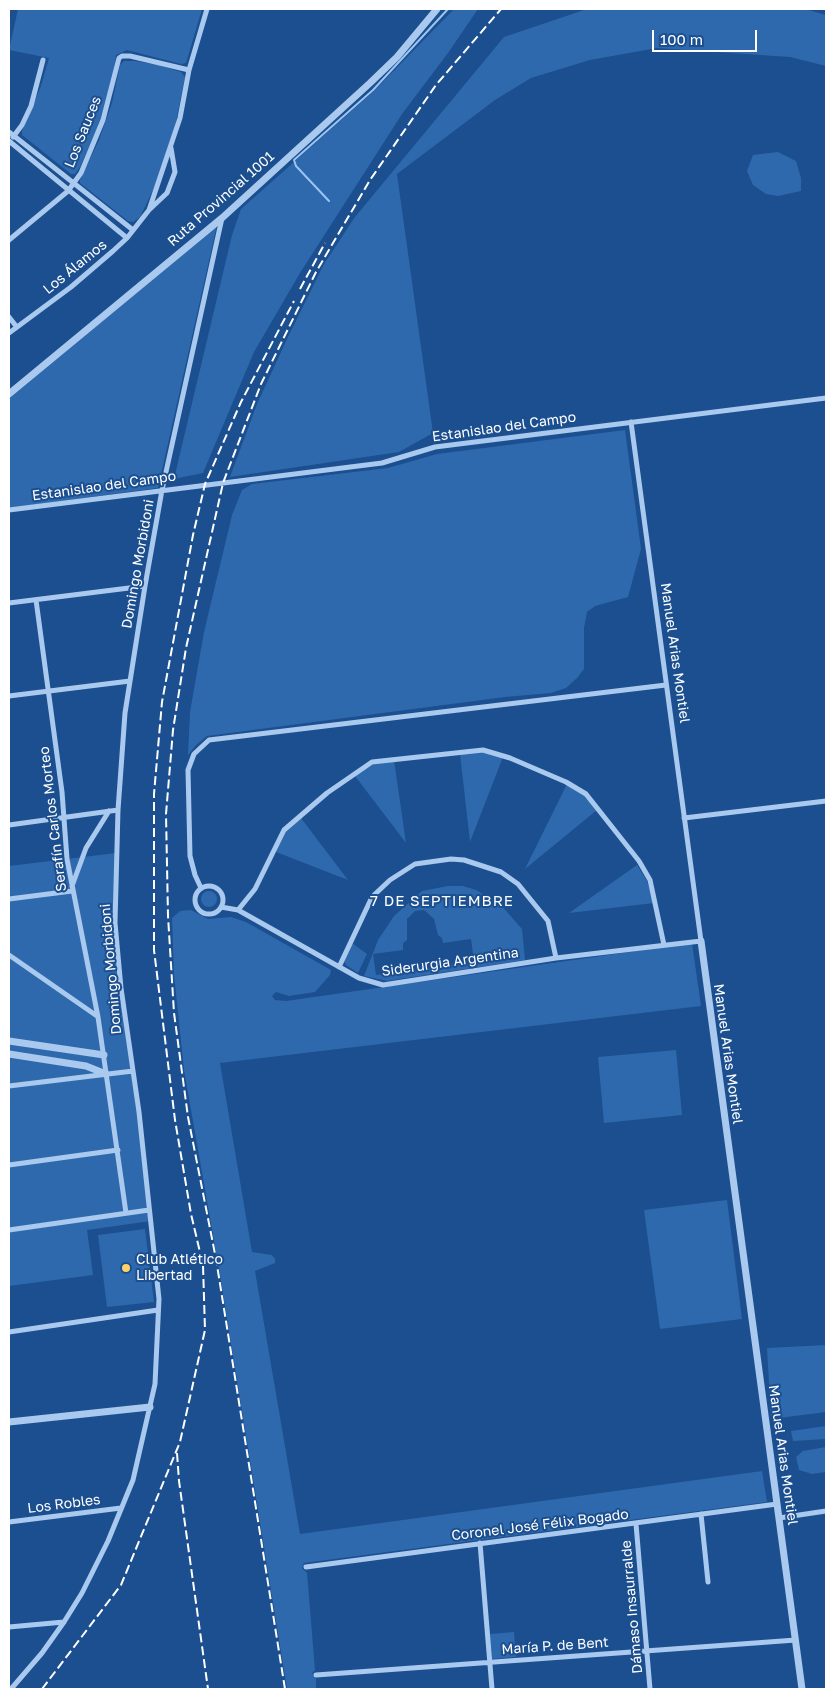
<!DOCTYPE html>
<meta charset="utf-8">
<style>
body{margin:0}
#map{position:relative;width:835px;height:1698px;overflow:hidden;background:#1b4f8f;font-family:"Golos Text",sans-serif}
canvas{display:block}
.frame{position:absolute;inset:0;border:10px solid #fff;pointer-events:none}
.scale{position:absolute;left:652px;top:30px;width:105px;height:22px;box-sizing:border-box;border:2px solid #fff;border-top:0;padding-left:6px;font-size:15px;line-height:18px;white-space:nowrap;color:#fff;-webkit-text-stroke:4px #1b4f8f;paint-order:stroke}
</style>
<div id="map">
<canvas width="835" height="1698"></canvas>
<div class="frame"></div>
<div class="scale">100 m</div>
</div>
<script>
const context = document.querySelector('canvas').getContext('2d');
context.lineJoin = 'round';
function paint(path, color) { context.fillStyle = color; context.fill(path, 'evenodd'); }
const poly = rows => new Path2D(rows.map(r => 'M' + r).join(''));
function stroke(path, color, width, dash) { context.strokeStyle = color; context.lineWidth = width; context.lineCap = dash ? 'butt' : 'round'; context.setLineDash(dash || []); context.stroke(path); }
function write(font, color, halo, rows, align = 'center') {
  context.font = font + ' "Golos Text",sans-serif'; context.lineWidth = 4; context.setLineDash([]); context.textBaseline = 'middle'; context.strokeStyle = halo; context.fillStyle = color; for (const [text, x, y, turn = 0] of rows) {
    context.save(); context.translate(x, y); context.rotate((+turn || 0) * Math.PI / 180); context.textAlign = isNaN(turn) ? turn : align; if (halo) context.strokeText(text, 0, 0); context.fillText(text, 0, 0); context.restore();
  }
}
paint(poly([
 [18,9,202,9,186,63,181,64,127,50,116,55,112,84,100,123,80,167,75,174,71,174,22,135,22,131,41,86,49,58,9,50],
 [454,9,478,9,448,53,402,114,300,273,254,352,203,473,174,479,232,235,241,209,374,91],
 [587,9,805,9,826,15,826,66,790,57,657,48,590,60,531,78,495,100,397,174,433,433,399,452,230,477,257,404,288,337,324,264,355,217,504,37],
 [124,61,135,61,158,65,181,72,185,77,175,127,155,186,140,217,133,222,128,221,80,183,80,180,99,140,112,103,120,65],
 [778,152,796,161,801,178,801,191,778,196,766,194,753,185,747,171,753,155],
 [217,225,158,488,9,508,9,399],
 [625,430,641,549,628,597,595,606,587,612,584,628,584,669,577,678,566,688,551,693,505,697,207,736,196,745,188,755,190,712,204,632,232,515,242,490,252,484,388,468,437,454],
 [483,752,503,757,470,842,460,754],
 [394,760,406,843,355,776,374,764],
 [567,784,585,796,597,810,525,869],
 [301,818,348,880,276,852,285,831],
 [116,853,115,923,151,1221,87,1230,93,1275,9,1286,9,866],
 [637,865,647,881,654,903,569,913],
 [448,886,463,886,476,890,501,905,522,929,525,960,387,981,364,976,378,940,394,916,422,891],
 [424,910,434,919,438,935,442,938,443,943,471,939,474,961,376,975,373,954,403,950,403,943,407,940,407,919,415,911],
 '201 899a8 8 0 1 1 16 0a8 8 0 1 1-16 0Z',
 [191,910,208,919,231,917,246,922,331,970,330,975,315,992,289,996,276,992,272,996,275,1000,286,1001,692,943,701,1006,220,1063,252,1252,272,1255,275,1259,275,1263,255,1271,300,1534,762,1471,767,1502,304,1563,302,1568,307,1573,315,1670,312,1673,316,1679,316,1689,287,1689,219,1269,184,1070,174,974,172,918,180,911],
 [352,943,367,954,358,973,346,965,344,961],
 [676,1050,682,1115,604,1123,598,1057],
 [727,1200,742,1319,660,1329,644,1210],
 [145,1229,154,1302,107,1307,98,1235],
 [826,1345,826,1412,771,1419,767,1348],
 [826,1426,826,1439,793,1441,791,1431],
 [826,1447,826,1472,812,1474,799,1470,796,1457,803,1451],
 [514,1632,516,1657,492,1659,490,1634]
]), '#2e69ad');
stroke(poly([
 [329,201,296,166,294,160,373,90,448,9]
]), '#9cc4f0', 2);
stroke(poly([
 [9,132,133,230],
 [13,137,22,125,31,106,43,60],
 [9,141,127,238],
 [149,210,167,193,175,172,171,148],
 [9,240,68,191,81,173,103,120,119,58,122,56,130,56,189,70],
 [9,317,16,326],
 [9,333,71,287,113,251,127,238,149,210,180,118,189,70,207,9],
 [9,510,382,463,435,447,826,398],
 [36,600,62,792,67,859,98,1017,126,1213],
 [9,603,145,586],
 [9,696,130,681],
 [684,818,826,801],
 [9,825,118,810],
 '195 900a14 14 0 1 1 28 0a14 14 0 1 1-28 0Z',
 [72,886,86,848,109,811],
 [201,888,195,875,190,856,188,770,194,754,209,740,666,685],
 [9,899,72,891],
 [221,907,238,910,359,978,383,985,556,958,701,941,631,422],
 [238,910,255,889,284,830,327,793,372,762,483,750,510,758,566,782,586,794,639,861,650,880,664,945],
 [9,955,97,1016],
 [339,967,372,897,390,880,415,864,451,859,464,860,501,872,518,884,548,921,556,958],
 [9,1086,133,1071],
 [9,1165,118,1150],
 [9,1230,149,1210],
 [9,1332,158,1310],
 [701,1514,708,1582],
 [779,1518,826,1511],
 [9,1522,121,1508],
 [636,1524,650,1689],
 [480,1543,492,1689],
 [306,1567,777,1504],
 [9,1627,64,1622],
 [316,1675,796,1640],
 [11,1689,42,1653,64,1622,82,1593,108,1541,133,1480,155,1384,159,1299,139,1112,121,988,115,923,118,810,125,713,145,586,162,490,222,218]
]), '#a9c9ee', 5);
stroke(poly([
 [9,394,222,218,370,83,397,57,437,9],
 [701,941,802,1689],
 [9,1041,104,1055],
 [9,1054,86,1066,106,1074],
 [9,1422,150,1407]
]), '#a9c9ee', 7);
stroke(poly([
 [300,289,325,243],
 [177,1453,179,1481,208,1689],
 [42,1689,121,1585,180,1442,205,1330,203,1265,191,1214,175,1120,154,950,154,794,162,702,193,535,205,484,241,402,294,301],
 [285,1689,216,1259,188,1117,174,1013,168,916,166,814,173,730,186,648,223,483,261,384,316,272,370,180,436,85,501,9]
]), '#fff', 2, [9, 4]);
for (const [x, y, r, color] of [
 [126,1268,5,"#ffd166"]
]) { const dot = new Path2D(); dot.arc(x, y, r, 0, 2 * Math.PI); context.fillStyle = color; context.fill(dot); stroke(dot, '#1b4f8f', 2); }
write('14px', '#fff', '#1b4f8f', [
 ["Los Sauces",83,132,-68],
 ["Ruta Provincial 1001",221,199,-41],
 ["Los Álamos",75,267,-39],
 ["Estanislao del Campo",504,427,-8],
 ["Estanislao del Campo",104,486,-8],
 ["Domingo Morbidoni",138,564,-80],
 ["Manuel Arias Montiel",675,653,82],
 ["Serafín Carlos Morteo",53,819,-97],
 ["Siderurgia Argentina",450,962,-8],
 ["Domingo Morbidoni",111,969,-95],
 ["Manuel Arias Montiel",728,1054,82],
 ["Manuel Arias Montiel",783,1455,82],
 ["Los Robles",64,1504,-7],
 ["Coronel José Félix Bogado",540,1525,-7],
 ["Dámaso Insaurralde",632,1607,-95],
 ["María P. de Bent",555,1646,-4]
]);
write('14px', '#fff', '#1b4f8f', [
 ["Club Atlético",136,1260],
 ["Libertad",136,1276]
], 'left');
context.letterSpacing = '1px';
write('15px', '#fff', '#1b4f8f', [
 ["7 DE SEPTIEMBRE",442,901]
]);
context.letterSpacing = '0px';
</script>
